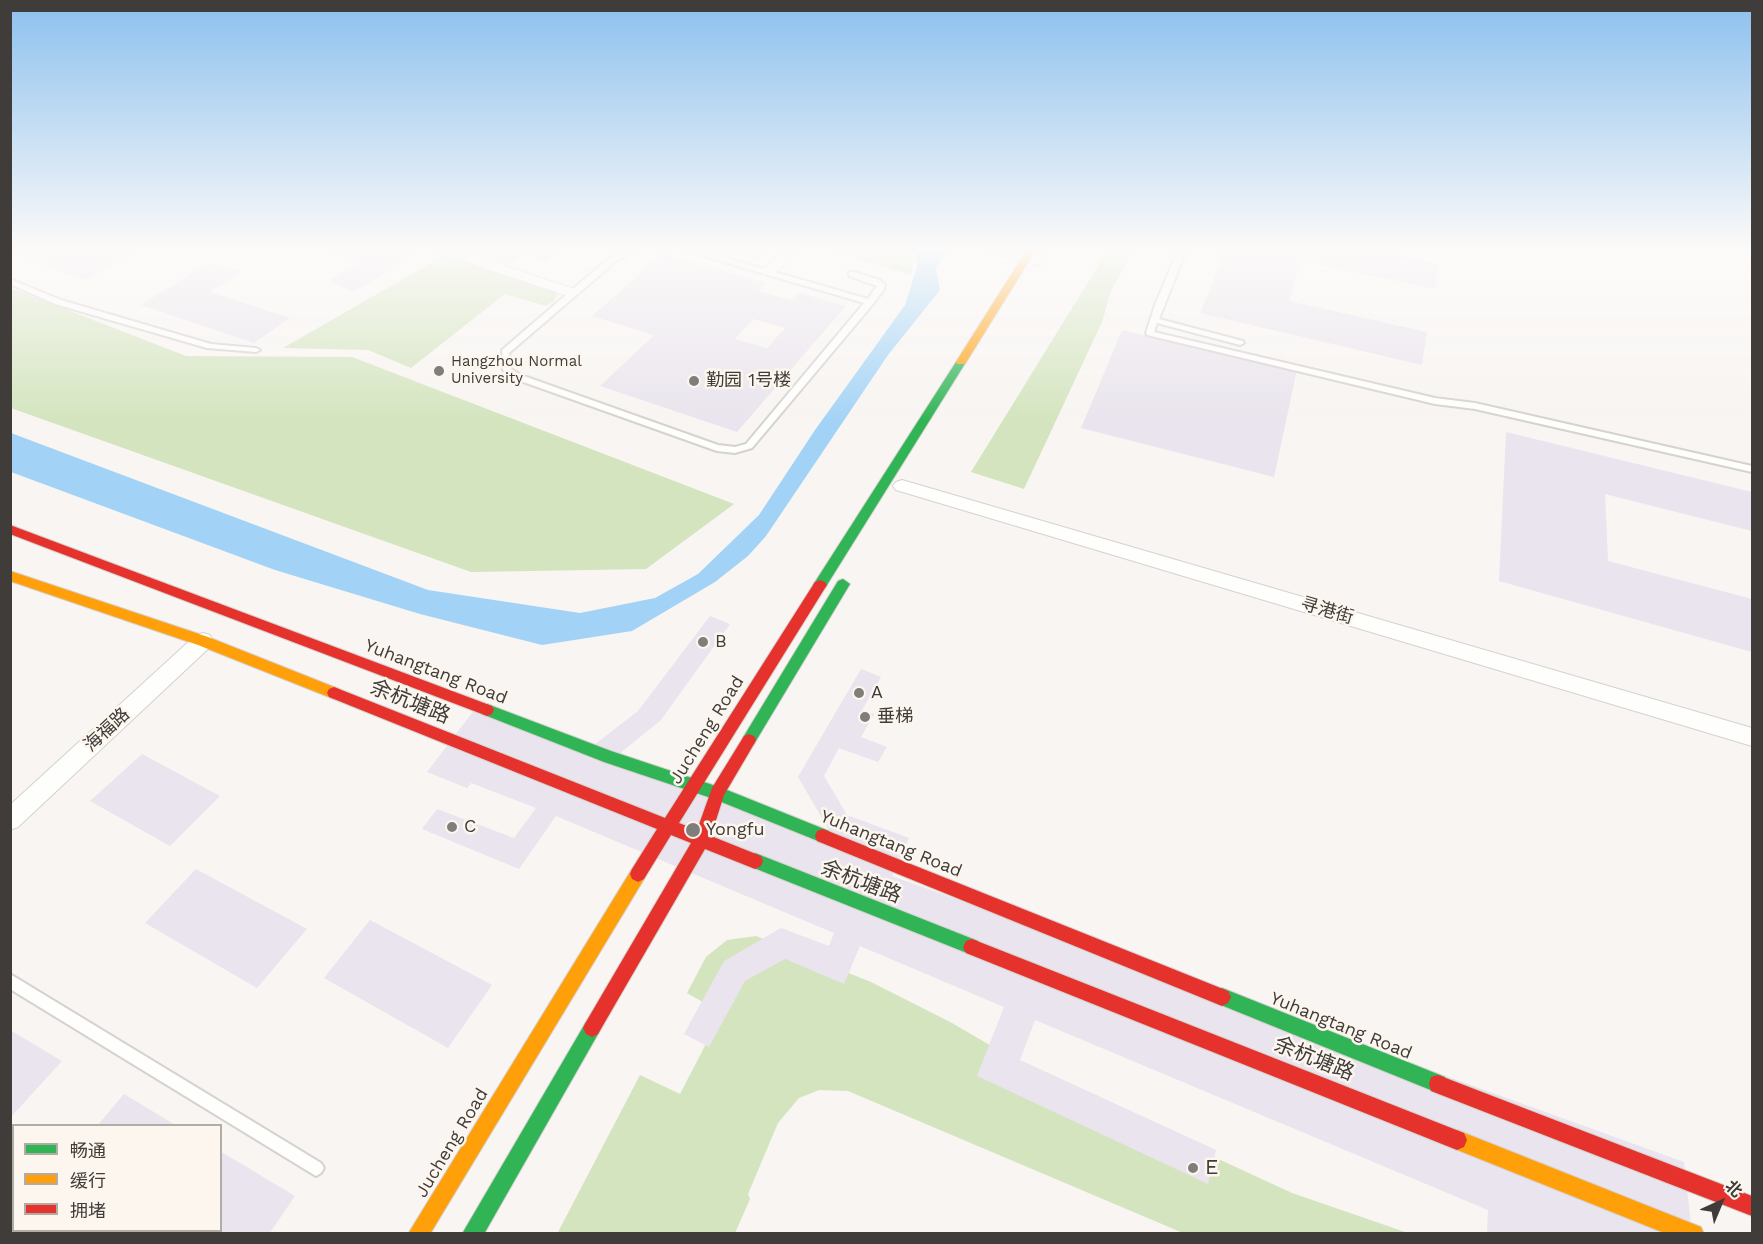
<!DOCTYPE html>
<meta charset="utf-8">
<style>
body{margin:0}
#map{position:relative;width:1763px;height:1244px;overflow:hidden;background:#f8f5f2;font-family:"Work Sans","Noto Sans SC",sans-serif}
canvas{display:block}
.frame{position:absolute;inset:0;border:12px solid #3f3c39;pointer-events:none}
.legend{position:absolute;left:12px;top:1124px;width:210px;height:108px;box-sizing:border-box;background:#fcf6ee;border:2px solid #b0aca6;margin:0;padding:8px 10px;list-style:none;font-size:18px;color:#3f3c39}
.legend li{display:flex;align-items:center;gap:12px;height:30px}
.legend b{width:30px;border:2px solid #b0aca6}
.north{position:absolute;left:1691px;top:1172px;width:60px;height:60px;-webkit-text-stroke:4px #fcf6ee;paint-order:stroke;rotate:44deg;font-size:16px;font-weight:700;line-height:24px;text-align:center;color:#3f3c39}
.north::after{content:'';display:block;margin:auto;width:21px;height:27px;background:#3f3c39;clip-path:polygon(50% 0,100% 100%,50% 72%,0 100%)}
</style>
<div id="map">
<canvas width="1763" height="1244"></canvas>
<div class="frame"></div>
<ul class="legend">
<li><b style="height:8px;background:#30b455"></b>畅通</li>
<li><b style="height:8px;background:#ff9f0a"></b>缓行</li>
<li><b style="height:8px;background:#e5322d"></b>拥堵</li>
</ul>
<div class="north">北</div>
</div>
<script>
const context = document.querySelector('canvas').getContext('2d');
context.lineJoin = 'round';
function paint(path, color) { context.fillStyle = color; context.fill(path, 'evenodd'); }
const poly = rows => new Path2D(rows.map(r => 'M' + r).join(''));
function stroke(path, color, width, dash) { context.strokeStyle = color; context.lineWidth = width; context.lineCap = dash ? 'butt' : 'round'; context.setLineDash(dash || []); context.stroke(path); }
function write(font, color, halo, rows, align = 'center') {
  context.font = font + ' "Work Sans","Noto Sans SC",sans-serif'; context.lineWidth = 5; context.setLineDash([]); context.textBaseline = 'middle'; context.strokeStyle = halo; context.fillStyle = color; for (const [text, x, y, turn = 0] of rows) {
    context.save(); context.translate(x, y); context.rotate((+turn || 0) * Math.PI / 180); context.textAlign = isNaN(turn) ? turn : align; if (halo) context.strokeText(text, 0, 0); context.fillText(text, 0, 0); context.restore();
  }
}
paint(poly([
 [464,248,564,248,547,261,525,254,508,264],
 [715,248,770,248,758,260],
 [826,248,911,248,912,275,825,249],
 [1109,248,1135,248,1111,291,1102,322,1024,489,971,472],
 [445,255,548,289,555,292,557,296,554,301,546,306,505,294,411,368,368,350,283,348],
 [11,288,186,356,352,357,734,504,646,569,471,572,11,408],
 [756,936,871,982,952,1023,1058,1085,1292,1193,1408,1233,1183,1233,848,1091,819,1090,799,1098,778,1123,748,1194,750,1199,735,1233,557,1234,640,1075,680,1094,722,1013,687,993,706,957,727,940]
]), '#d3e4be');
paint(poly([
 [916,248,950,248,936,268,940,290,888,355,766,536,748,556,715,582,632,631,542,645,420,614,275,570,11,472,11,433,428,590,580,613,655,598,698,574,759,515,815,430,905,305,917,267]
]), '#a2d3f6');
paint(poly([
 [10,248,94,248,100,250,104,248,144,248,86,280,10,252],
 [323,248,391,248,413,257,353,292,329,280,358,264],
 [1226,248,1361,248,1438,264,1435,289,1301,261,1289,301,1427,332,1422,365,1200,313],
 [662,254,766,283,758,291,792,300,800,293,846,306,737,432,600,386,654,335,592,316],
 [753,319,785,328,767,348,735,339],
 [210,262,241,272,210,292,290,318,254,343,141,305],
 [1122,330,1297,370,1274,477,1081,428],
 [1506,432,1752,492,1752,531,1605,494,1608,561,1752,599,1752,652,1499,581],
 [710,616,730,624,661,720,608,763,829,830,798,777,861,669,881,677,862,710,874,714,861,737,887,747,878,762,839,748,824,776,847,815,909,838,892,876,1684,1162,1692,1234,1535,1234,1530,1231,1530,1234,1487,1234,1488,1210,1035,1020,1020,1060,1216,1150,1208,1184,977,1076,1004,1007,860,946,844,984,785,959,745,981,709,1047,684,1034,724,961,781,928,829,946,834,933,556,816,519,869,422,829,437,809,514,838,536,808,471,783,467,788,427,772,478,705,585,752,638,711],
 [142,754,220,796,170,846,90,801],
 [196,869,307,929,257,988,145,923],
 [370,920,492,985,448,1048,324,978],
 [10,1030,62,1061,10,1118],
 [124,1094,177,1126,97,1126],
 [220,1151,295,1196,269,1234,157,1234,153,1230,220,1230]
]), '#e9e4ed');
const lane = poly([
 [630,248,639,248,615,262,509,353,511,369,521,375,718,445,735,447,746,444,864,303,683,250,683,248,692,248,868,299,877,286,849,276,849,272,855,272,880,280,885,285,884,289,873,304,752,448,735,453,717,451,515,379,503,370,502,350,609,258,630,248],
 [1179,248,1187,248,1159,319,1243,341,1244,343,1240,345,1157,323,1154,332,1435,398,1475,403,1752,466,1752,472,1475,409,1435,404,1147,335,1146,333,1155,305,1179,248],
 [10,279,61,300,211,344,256,348,260,350,256,352,207,348,55,304,10,284,10,279],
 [10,974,321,1163,324,1168,321,1173,316,1176,311,1173,10,989,10,974]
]);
const street = poly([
 [432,248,450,248,578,290,580,293,573,297,568,296,433,251,432,248],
 [787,248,801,248,773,275,763,275,761,272,763,269,787,248],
 [981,248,1002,248,1045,258,1047,261,1040,265,982,251,981,248],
 [902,480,1752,728,1752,746,896,490,893,486,896,482,902,480],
 [203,633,210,635,213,641,210,647,18,827,10,830,10,805,196,635,203,633]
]);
const fast = poly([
 [961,359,966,362,825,588,815,588,813,585,815,582,956,362,961,359],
 [843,579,850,584,754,744,749,746,744,744,742,740,744,736,838,581,843,579],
 [487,704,611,751,722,788,829,831,831,836,829,841,823,843,714,799,604,762,482,714,480,710,482,706,487,704],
 [755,853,978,941,981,947,978,953,972,955,749,866,747,861,749,856,755,853],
 [1222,988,1445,1077,1447,1084,1445,1091,1438,1093,1216,1003,1213,997,1216,991,1222,988],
 [592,1019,598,1022,601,1028,598,1034,484,1234,462,1234,586,1022,592,1019]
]);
const slow = poly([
 [1028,248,1037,248,965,364,957,364,956,362,1028,248],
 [10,571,208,637,339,689,341,693,339,697,334,699,198,645,10,581,10,571],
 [638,866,644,869,646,874,644,879,430,1234,408,1234,632,869,638,866],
 [1457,1130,1701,1227,1704,1234,1667,1234,1450,1147,1447,1140,1450,1133,1457,1130]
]);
const jam = poly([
 [10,525,492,706,494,710,492,714,487,716,482,714,10,534,10,525],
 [820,580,825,582,827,585,825,588,679,823,697,830,712,788,744,736,749,734,754,736,756,740,754,744,724,795,711,836,761,856,763,861,761,866,755,869,705,849,598,1034,592,1037,586,1034,583,1028,586,1022,691,843,671,835,644,879,638,882,632,879,630,874,632,869,657,829,329,697,327,693,329,689,334,687,339,689,665,818,815,582,820,580],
 [823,829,1228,991,1231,997,1228,1003,1222,1006,817,841,815,836,817,831,823,829],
 [972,939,1464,1133,1467,1140,1464,1147,1457,1150,966,953,963,947,966,941,972,939],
 [1438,1075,1752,1196,1752,1216,1431,1091,1429,1084,1431,1077,1438,1075]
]);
stroke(lane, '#d5d2cf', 4);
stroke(street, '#d5d2cf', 2);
stroke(fast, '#d5d2cf', 2);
stroke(slow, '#d5d2cf', 2);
stroke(jam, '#d5d2cf', 2);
paint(lane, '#fefefd');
paint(street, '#fefefd');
paint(fast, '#30b455');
paint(slow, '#ff9f0a');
paint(jam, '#e5322d');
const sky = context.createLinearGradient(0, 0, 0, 422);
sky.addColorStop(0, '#8cc0ee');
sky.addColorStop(0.59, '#fcfaf9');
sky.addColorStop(1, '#fcfaf900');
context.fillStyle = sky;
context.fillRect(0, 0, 1763, 422);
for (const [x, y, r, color] of [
 [439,371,6,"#807d7a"],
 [694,381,6,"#807d7a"],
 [703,642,6,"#807d7a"],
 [859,693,6,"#807d7a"],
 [865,717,6,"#807d7a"],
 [452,827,6,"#807d7a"],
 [693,830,8,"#807d7a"],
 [1193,1168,6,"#807d7a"]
]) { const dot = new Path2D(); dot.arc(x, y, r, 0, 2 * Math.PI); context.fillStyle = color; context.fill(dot); stroke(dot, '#fcf6ee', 2); }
write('15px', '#3f3c39', '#fcf6ee', [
 ["Hangzhou Normal",451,362],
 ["University",451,379]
], 'left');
write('18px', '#3f3c39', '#fcf6ee', [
 ["勤园 1号楼",706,381],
 ["B",715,642],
 ["A",871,693],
 ["垂梯",877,717],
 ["C",464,827],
 ["Yongfu",706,830]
], 'left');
write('18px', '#3f3c39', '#fcf6ee', [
 ["寻港街",1327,611,16],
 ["Yuhangtang Road",436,672,21],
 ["海福路",107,730,-43],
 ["Jucheng Road",707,730,-58],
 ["Yuhangtang Road",891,844,22],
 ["Yuhangtang Road",1341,1026,22],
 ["Jucheng Road",452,1143,-59]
]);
write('21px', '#3f3c39', '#fcf6ee', [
 ["余杭塘路",410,702,22],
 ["余杭塘路",861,882,21],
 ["余杭塘路",1314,1059,22]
]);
write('21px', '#3f3c39', '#fcf6ee', [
 ["E",1205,1168]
], 'left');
</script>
